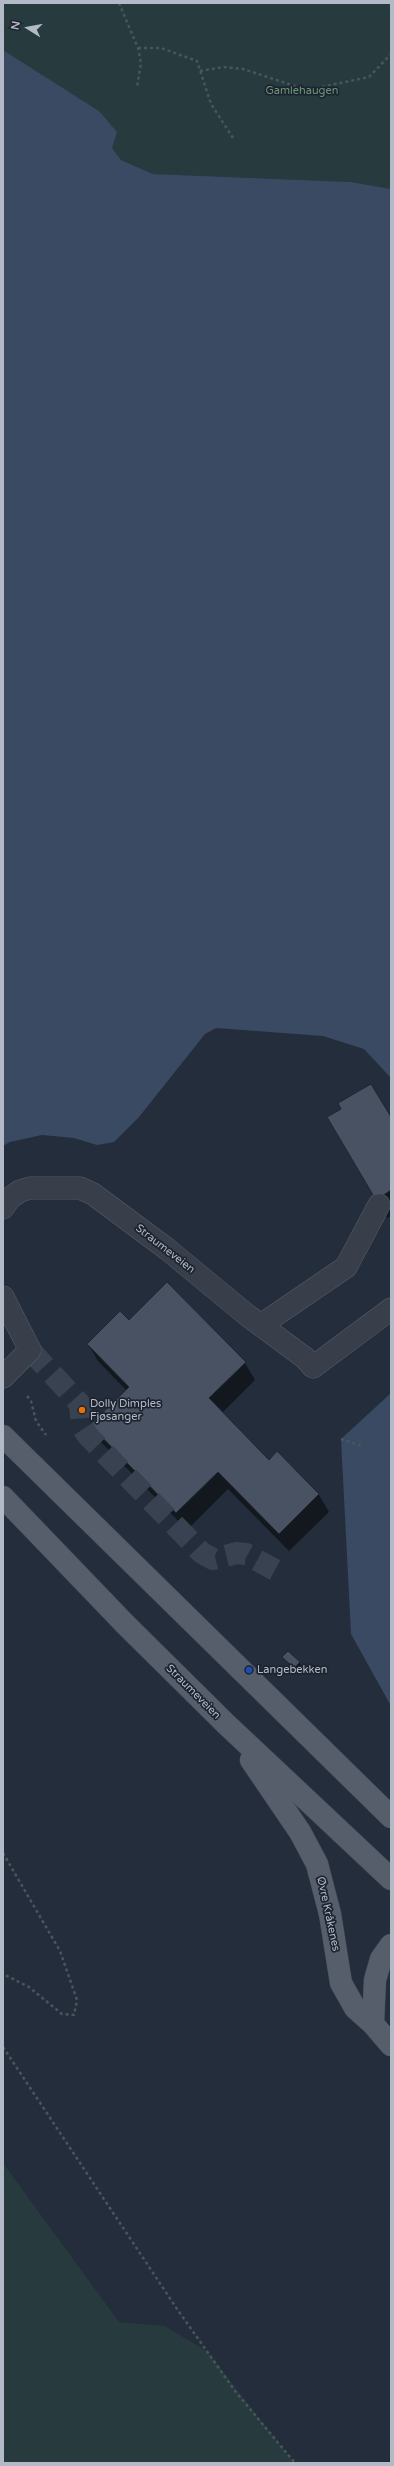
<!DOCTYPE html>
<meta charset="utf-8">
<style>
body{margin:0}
#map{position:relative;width:394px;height:2466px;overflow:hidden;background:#242d3b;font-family:"Varela Round",sans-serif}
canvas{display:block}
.frame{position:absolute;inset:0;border:4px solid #b3bac7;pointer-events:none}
.north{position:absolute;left:8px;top:8px;width:40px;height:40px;-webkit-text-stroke:3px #1d2430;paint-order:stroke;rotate:281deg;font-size:11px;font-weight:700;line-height:16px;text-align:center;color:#b3bac7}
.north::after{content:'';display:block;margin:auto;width:14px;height:18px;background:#b3bac7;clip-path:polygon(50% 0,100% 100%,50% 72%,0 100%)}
</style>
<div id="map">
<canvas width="394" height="2466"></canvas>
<div class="frame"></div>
<div class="north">N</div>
</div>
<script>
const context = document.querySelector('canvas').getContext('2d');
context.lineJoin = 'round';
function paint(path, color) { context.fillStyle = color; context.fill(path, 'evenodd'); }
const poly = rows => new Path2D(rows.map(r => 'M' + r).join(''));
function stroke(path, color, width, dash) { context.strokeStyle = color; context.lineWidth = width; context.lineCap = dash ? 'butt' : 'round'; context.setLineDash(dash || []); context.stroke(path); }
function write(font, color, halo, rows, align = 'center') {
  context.font = font + ' "Varela Round",sans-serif'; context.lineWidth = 3.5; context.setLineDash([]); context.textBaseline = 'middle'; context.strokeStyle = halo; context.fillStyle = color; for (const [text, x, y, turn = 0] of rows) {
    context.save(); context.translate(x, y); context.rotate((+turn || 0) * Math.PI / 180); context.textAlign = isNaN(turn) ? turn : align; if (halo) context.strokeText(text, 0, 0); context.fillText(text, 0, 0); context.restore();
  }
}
paint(poly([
 [3,3,391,3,391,189,351,182,153,174,121,160,112,148,99,111,3,50],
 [3,2163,119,2322,165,2326,208,2352,294,2463,3,2463]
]), '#273a3d');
paint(poly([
 [3,50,99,111,117,132,112,148,121,160,153,174,351,182,391,189,391,1078,364,1049,323,1036,216,1028,205,1034,139,1117,114,1142,97,1145,74,1138,42,1135,10,1142,3,1146],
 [391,1393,391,1706,351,1634,341,1439]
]), '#3a4a63');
paint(poly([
 [329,1117,391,1119,391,1216,387,1218],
 [129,1321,245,1363,255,1380,222,1413,269,1461,277,1453,319,1495,329,1512,289,1551,228,1489,187,1530,101,1442,91,1425,126,1390,98,1361,88,1344],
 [283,1657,299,1662,304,1670,298,1675]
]), '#0007');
const building = poly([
 [371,1084,391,1117,391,1190,376,1200,327,1117,341,1109,338,1103,371,1084],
 [167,1282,246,1362,209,1398,269,1460,277,1451,319,1494,279,1534,218,1472,176,1513,90,1425,129,1387,87,1344,120,1311,129,1320,167,1282],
 [288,1651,300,1662,294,1668,282,1657,288,1651]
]);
paint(building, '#485262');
stroke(building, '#1f2632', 1);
stroke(poly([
 [30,1350,80,1404,82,1427,88,1436,202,1553,213,1559,237,1553,246,1554,275,1570]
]), '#394250', 22, [22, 11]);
const minor = poly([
 [3,1208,10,1198,20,1191,30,1188,80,1188,93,1194,167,1249,247,1315,305,1358,313,1367,391,1309],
 [3,1297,30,1350,3,1377],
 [261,1325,346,1267,379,1205]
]);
const major = poly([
 [3,1436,391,1817],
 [3,1497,125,1624,226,1724,391,1879],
 [251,1760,300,1832,317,1864,330,1914,341,1983,355,2008,373,2024,391,2045],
 [373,2024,375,1980,381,1959,391,1945]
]);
stroke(minor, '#565d69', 23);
stroke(major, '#414854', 23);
stroke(poly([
 [119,3,138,48,141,63,137,87],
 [138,48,161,48,197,61,211,104,233,138],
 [200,71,224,67,243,69,307,90,369,77,391,54],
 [27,1396,31,1401,36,1421,46,1435],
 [341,1439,362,1446],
 [3,1853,60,1951,77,2000,74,2015,62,2014,29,1987,3,1974],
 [3,2047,177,2309,235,2391,295,2463]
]), '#46575b', 2.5, [3, 3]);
stroke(minor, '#383f4b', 22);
stroke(major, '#565e6b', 22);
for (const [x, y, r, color] of [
 [82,1410,4,"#e8710a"],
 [249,1670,4,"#1a4fb4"]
]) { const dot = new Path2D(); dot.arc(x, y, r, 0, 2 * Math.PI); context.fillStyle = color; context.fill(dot); stroke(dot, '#1d2430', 1.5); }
write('11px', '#6b9677', '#1d2430', [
 ["Gamlehaugen",302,91]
]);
write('11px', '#b3bac7', '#1d2430', [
 ["Straumeveien",165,1249,38],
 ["Straumeveien",193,1692,45],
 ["Øvre Kråkenes",328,1914,78]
]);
write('11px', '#b3bac7', '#1d2430', [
 ["Dolly Dimples",90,1404],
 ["Fjøsanger",90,1417],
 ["Langebekken",257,1670]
], 'left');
</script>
